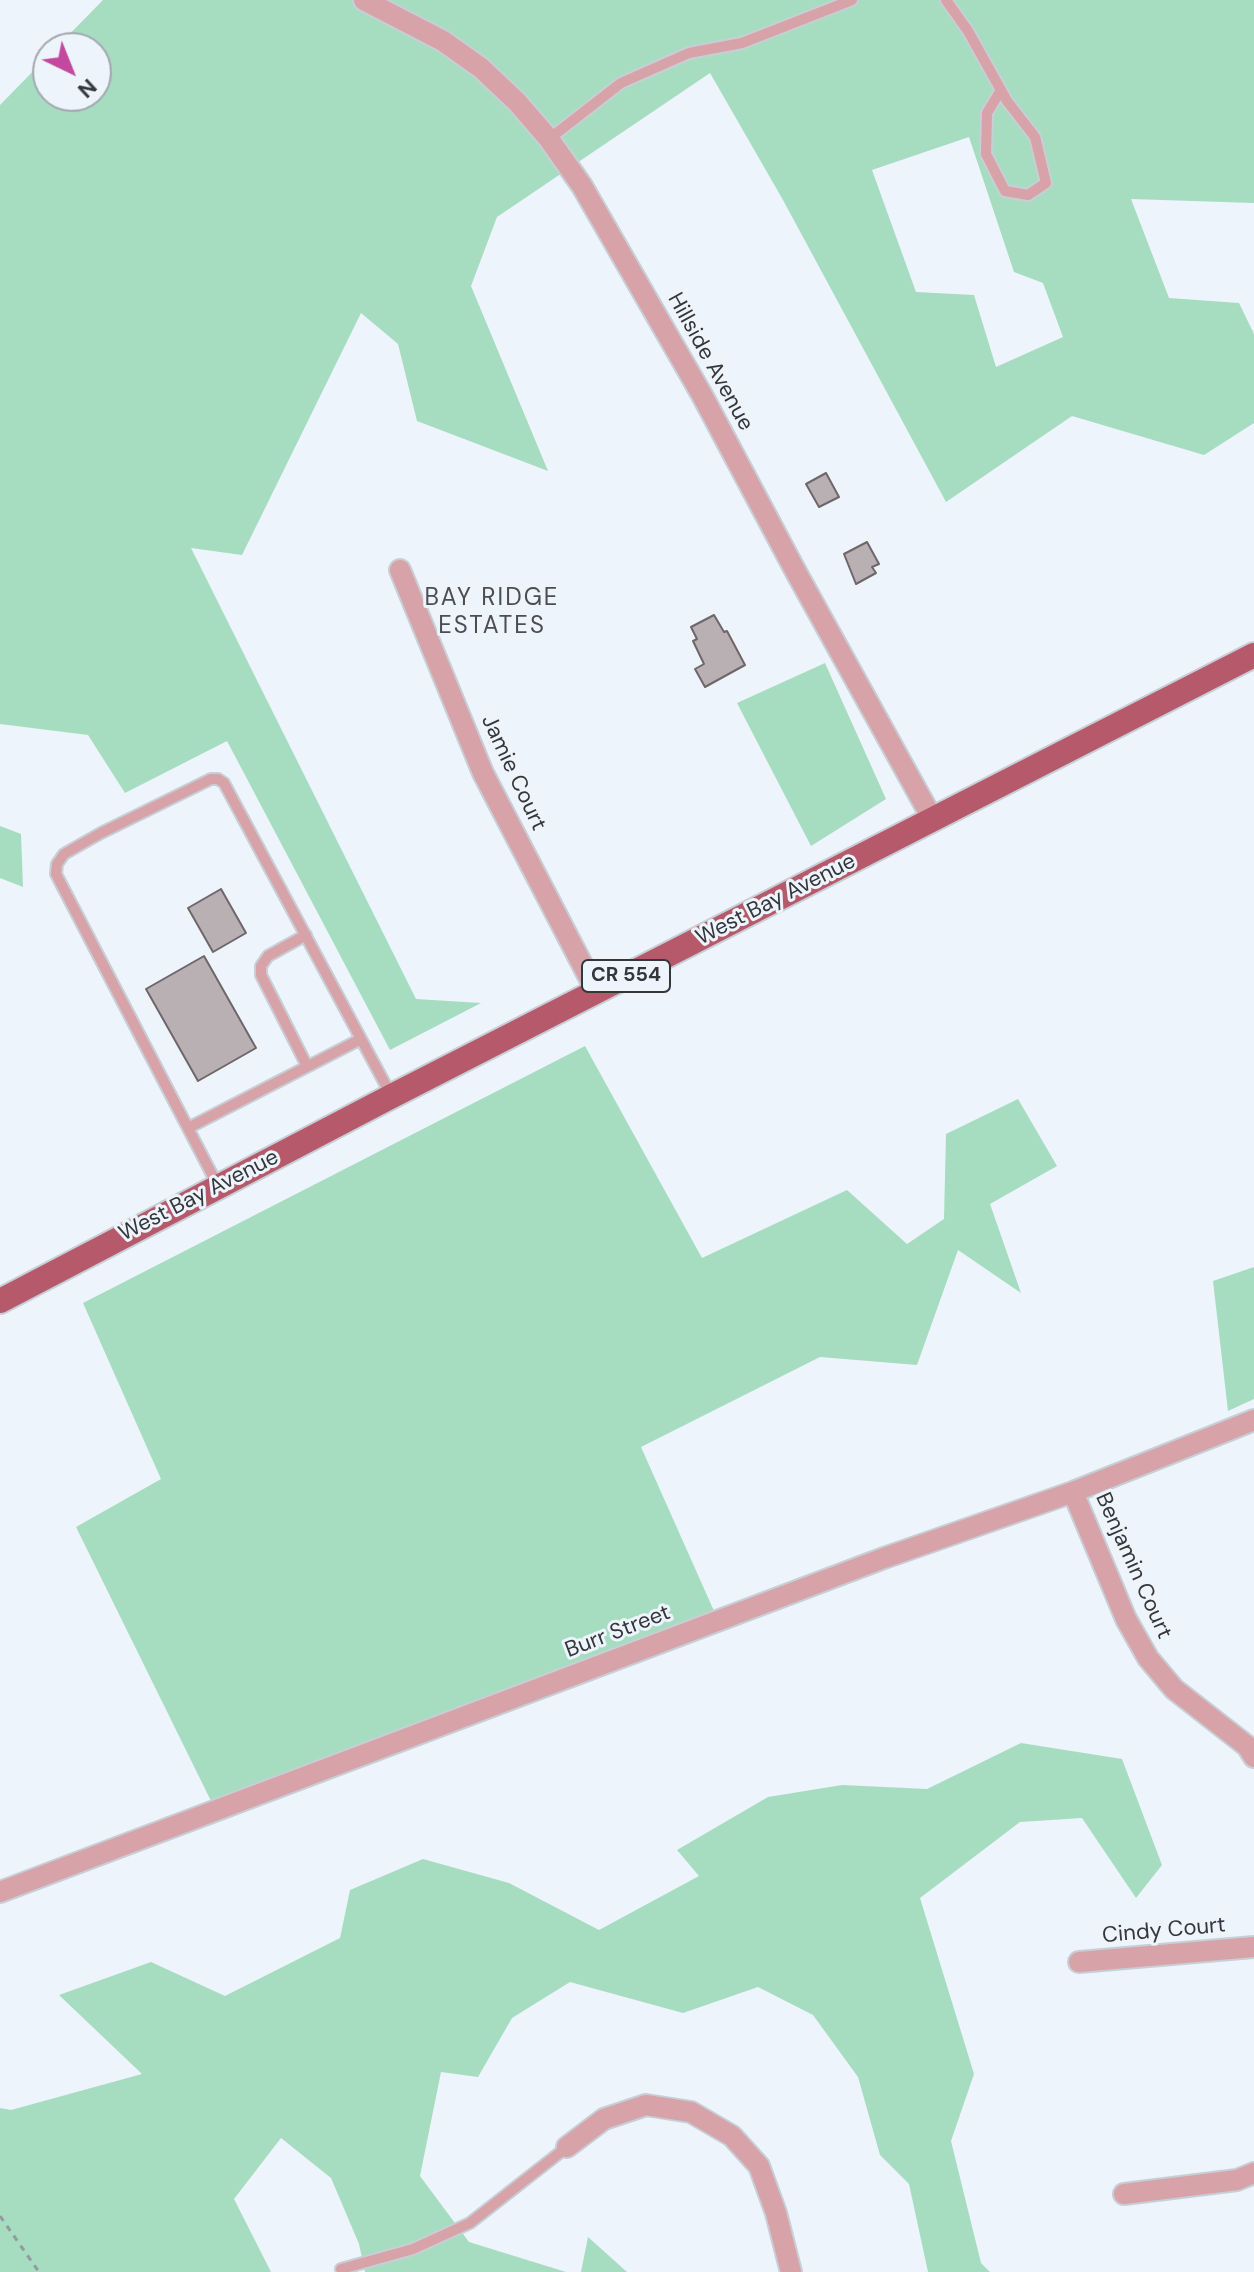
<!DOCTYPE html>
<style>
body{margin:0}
#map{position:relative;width:1254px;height:2272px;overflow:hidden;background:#edf4fc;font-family:"DM Sans",sans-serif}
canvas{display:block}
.north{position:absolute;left:32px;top:32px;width:80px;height:80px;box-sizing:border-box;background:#edf4fc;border:2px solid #a3a8ae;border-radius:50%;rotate:137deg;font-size:22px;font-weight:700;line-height:32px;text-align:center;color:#34373a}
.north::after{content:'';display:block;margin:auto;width:28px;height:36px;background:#c2499e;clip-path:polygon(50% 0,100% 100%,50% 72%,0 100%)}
</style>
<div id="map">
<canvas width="1254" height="2272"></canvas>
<div class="north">N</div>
</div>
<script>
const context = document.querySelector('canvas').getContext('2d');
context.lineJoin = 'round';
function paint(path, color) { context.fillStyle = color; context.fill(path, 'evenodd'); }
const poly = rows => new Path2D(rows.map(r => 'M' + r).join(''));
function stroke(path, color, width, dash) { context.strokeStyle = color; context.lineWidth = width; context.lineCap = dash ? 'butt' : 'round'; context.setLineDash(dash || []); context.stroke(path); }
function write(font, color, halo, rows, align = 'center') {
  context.font = font + ' "DM Sans",sans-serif'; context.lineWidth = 6; context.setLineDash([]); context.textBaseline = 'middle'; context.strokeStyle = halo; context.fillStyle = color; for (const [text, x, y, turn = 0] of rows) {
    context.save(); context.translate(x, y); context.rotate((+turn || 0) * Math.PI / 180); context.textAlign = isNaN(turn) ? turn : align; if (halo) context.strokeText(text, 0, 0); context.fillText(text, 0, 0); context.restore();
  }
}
paint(poly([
 [103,0,1254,0,1254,203,1131,199,1169,298,1239,303,1254,334,1254,423,1204,455,1072,416,946,502,783,200,710,73,497,217,471,286,548,471,417,421,398,344,361,313,242,555,191,548,416,999,481,1003,390,1050,227,741,125,793,88,735,0,724,0,105,48,56,48,96,96,96,96,48,56,48],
 [969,137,1014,272,1043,283,1063,337,996,367,974,295,916,292,872,170],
 [825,663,886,799,811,846,737,703],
 [0,826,21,834,23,887,0,878],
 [585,1046,702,1258,847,1190,907,1244,944,1219,946,1134,1018,1099,1057,1166,990,1204,1021,1293,958,1250,917,1365,820,1357,641,1447,714,1611,212,1803,76,1527,161,1479,83,1303],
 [1254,1267,1254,1399,1228,1411,1213,1281],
 [1021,1743,1122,1759,1162,1865,1136,1898,1082,1818,1020,1822,920,1898,974,2074,951,2141,981,2263,990,2272,928,2272,909,2184,880,2155,858,2077,813,2015,758,1987,683,2013,570,1982,512,2018,478,2077,441,2072,420,2176,469,2242,566,2272,365,2272,359,2244,331,2178,281,2138,234,2199,271,2272,0,2272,0,2108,11,2110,142,2074,59,1995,151,1962,225,1996,340,1938,350,1890,423,1859,509,1883,599,1930,699,1876,677,1850,768,1797,842,1785,927,1789],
 [588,2237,627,2272,581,2272]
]), '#a6ddc0');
const building = poly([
 [826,473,839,497,819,507,806,484,826,473],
 [867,542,879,564,872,567,876,573,856,584,844,554,867,542],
 [714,615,724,632,727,631,745,665,705,687,695,669,704,664,693,641,697,639,691,627,714,615],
 [221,889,246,933,213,952,188,908,221,889],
 [204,956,256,1048,198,1081,146,989,204,956]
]);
paint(building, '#b9b0b4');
stroke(building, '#6f666b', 2);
const lane = poly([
 [946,0,968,31,1007,101,1035,137,1046,183,1028,195,1005,191,986,154,987,113,1001,90],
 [549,139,621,83,689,53,742,43,852,0],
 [306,935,268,956,261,966,261,975,307,1066],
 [188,1128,361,1039],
 [218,1186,56,874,57,864,64,854,101,833,211,779,218,779,224,783,391,1095],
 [341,2269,413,2249,470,2223,567,2147]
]);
const street = poly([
 [364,0,443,41,481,68,517,102,549,139,582,186,702,395,796,572,933,820],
 [400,570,483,773,596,991],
 [1073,1492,1126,1619,1148,1658,1174,1689,1247,1746,1254,1757],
 [0,1892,884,1558,1073,1492,1254,1420],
 [1079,1962,1254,1947],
 [567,2147,604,2119,646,2105,691,2112,732,2136,759,2166,776,2213,791,2272],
 [1124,2194,1237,2180,1254,2173]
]);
const primary = poly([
 [0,1301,392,1096,1254,655]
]);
stroke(lane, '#c8ced5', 14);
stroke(street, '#c8ced5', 24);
stroke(primary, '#c8ced5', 28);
stroke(poly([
 [0,2216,39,2272]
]), '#959aa0', 3, [6, 6]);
stroke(lane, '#d7a2a8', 10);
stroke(street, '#d7a2a8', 20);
stroke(primary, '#b65a6b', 24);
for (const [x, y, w] of [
 [626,976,88]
]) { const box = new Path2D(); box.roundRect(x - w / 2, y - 16, w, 32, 6); context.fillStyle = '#edf4fc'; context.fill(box); stroke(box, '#34373a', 2); }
write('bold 20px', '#34373a', null, [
 ["CR 554",626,976]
]);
write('22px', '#34373a', '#edf4fc', [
 ["Hillside Avenue",710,362,61],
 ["Jamie Court",513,773,65],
 ["West Bay Avenue",776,900,-27],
 ["West Bay Avenue",199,1196,-27],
 ["Benjamin Court",1133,1566,66],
 ["Burr Street",618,1632,-21],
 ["Cindy Court",1164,1931,-5]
]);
context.letterSpacing = '2px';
write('24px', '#484e54', '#edf4fc', [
 ["BAY RIDGE",492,599],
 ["ESTATES",492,627]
]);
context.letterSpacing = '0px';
</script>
